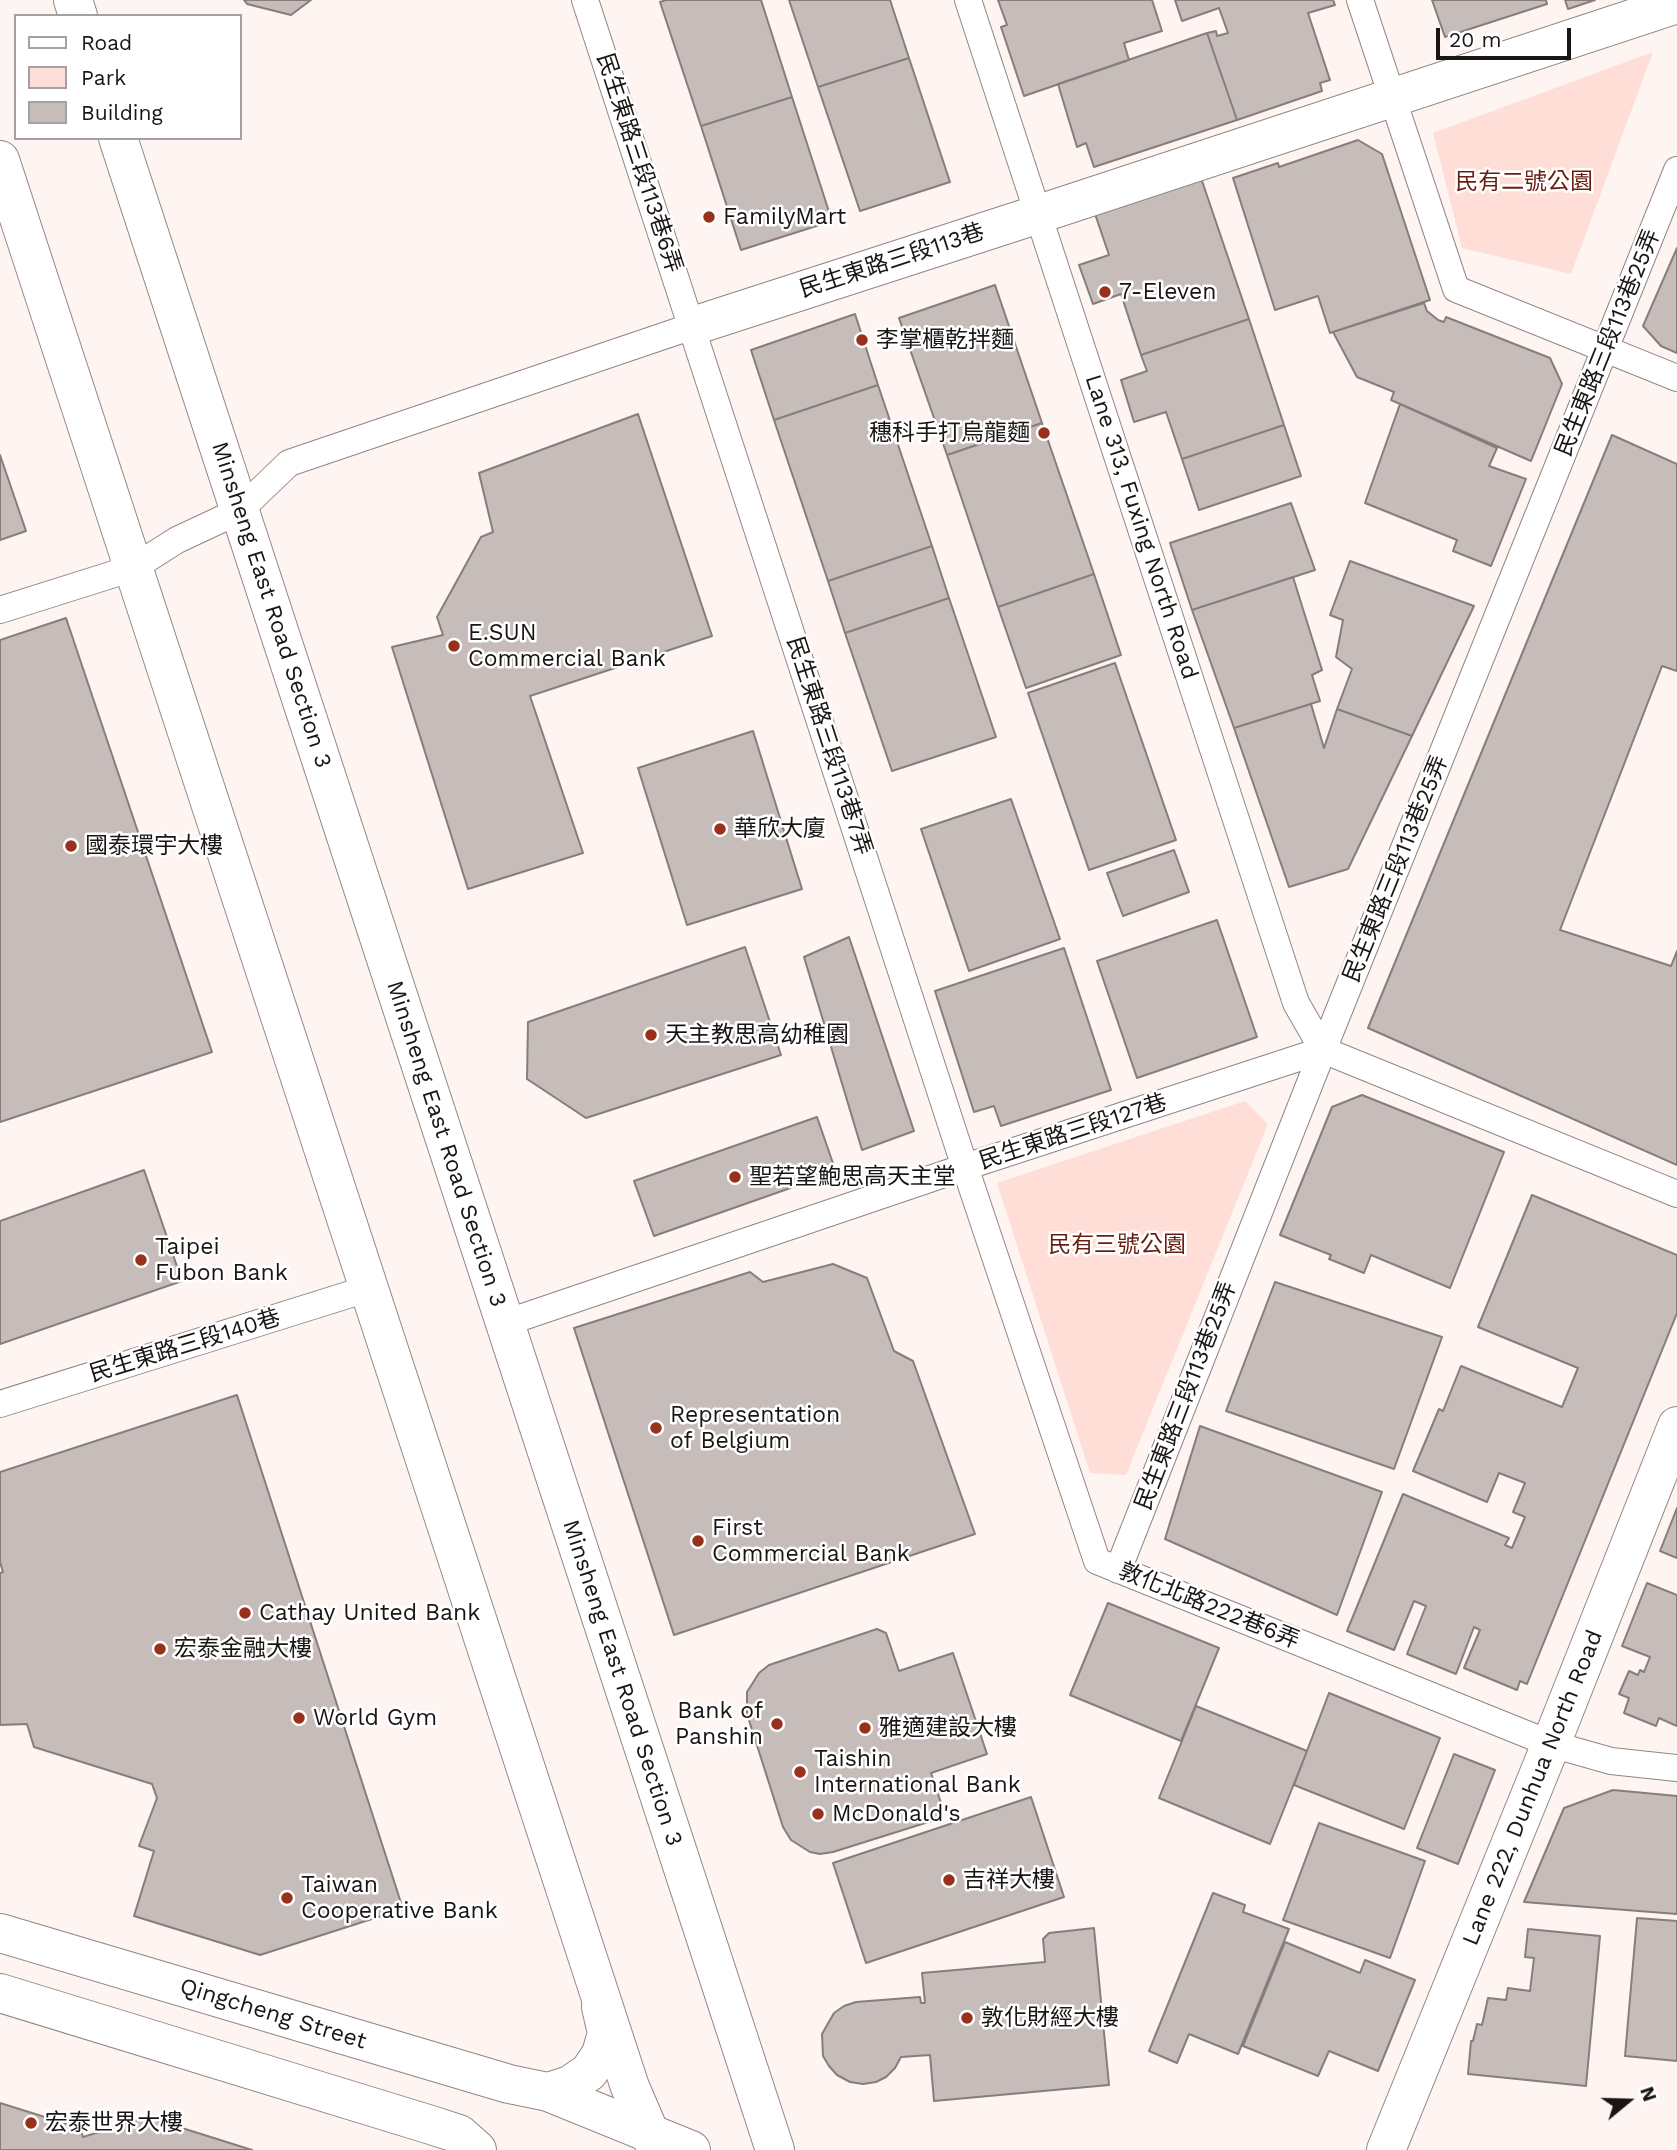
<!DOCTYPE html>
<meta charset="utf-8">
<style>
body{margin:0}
#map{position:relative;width:1677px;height:2150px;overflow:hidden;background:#fef4f1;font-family:"Work Sans",sans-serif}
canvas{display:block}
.legend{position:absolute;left:14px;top:14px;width:228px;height:126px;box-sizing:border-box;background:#fff;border:2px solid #a3a1a1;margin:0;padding:9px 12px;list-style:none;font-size:21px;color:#191514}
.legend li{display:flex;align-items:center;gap:14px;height:35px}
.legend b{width:35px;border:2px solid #a3a1a1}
.north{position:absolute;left:1593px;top:2066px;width:70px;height:70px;-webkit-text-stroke:5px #fff;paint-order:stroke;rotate:71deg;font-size:19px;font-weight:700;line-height:28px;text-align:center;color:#191514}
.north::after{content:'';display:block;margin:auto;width:24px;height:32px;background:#191514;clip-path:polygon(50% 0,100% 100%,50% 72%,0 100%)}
.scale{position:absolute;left:1436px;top:28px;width:135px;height:32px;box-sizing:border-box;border:4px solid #191514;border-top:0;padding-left:9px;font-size:21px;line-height:24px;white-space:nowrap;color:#191514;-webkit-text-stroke:5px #fff;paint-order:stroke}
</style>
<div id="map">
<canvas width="1677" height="2150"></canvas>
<ul class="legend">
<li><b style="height:9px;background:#fff"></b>Road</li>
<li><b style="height:19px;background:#ffded7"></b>Park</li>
<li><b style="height:19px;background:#c6bcb9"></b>Building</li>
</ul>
<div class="north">N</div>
<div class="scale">20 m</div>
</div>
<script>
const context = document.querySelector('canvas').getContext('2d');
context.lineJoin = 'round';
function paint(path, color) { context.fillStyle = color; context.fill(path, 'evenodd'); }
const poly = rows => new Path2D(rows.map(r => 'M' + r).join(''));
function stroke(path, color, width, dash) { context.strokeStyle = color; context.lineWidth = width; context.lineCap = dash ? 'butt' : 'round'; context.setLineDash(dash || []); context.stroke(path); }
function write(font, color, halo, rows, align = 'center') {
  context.font = font + ' "Work Sans","Noto Sans TC",sans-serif'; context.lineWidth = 5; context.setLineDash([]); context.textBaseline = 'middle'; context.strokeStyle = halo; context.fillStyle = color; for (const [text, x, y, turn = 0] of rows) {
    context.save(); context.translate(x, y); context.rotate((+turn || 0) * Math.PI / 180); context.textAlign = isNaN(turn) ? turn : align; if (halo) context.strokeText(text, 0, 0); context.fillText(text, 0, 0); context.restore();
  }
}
paint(poly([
 [1653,52,1571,274,1462,248,1433,133],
 [1245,1101,1268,1124,1126,1475,1090,1473,997,1183]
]), '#ffded7');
const building = poly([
 [244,0,311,0,291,15,247,4,244,0],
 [666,0,761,0,792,97,701,126,660,2,666,0],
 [789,0,890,0,909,58,818,87,789,0],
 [998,0,1152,0,1162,31,1124,43,1129,60,1024,96,1001,27,1007,25,998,0],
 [1175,0,1333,0,1335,5,1308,13,1330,80,1320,83,1322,91,1237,120,1207,33,1216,31,1217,36,1228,33,1219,8,1182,21,1175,0],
 [1432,0,1546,0,1547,4,1445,37,1432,0],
 [1565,0,1595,0,1568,9,1565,0],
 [1207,33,1237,120,1094,167,1086,143,1077,147,1058,84,1207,33],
 [909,58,950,182,860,211,818,87,909,58],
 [792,97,832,221,741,250,701,126,792,97],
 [1358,140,1382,154,1430,300,1330,333,1318,296,1275,310,1233,178,1278,163,1279,167,1358,140],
 [1200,175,1249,319,1141,355,1121,294,1093,304,1079,265,1109,255,1094,211,1200,175],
 [1677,248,1677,353,1661,346,1643,326,1677,248],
 [995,285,1042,423,947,455,899,318,995,285],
 [1424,303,1427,311,1438,320,1444,322,1446,317,1550,358,1562,384,1531,461,1391,400,1394,392,1357,377,1333,332,1424,303],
 [855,314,878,385,774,420,751,350,855,314],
 [1249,319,1284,425,1182,459,1166,412,1134,422,1121,380,1147,371,1141,355,1249,319],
 [878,385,932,546,828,581,774,420,878,385],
 [1400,404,1497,448,1489,466,1526,479,1491,566,1453,551,1457,540,1365,503,1400,404],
 [638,414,712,636,530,696,583,853,468,889,392,647,443,635,437,617,481,537,493,532,479,473,638,414],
 [1042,423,1094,574,998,607,947,455,1042,423],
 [1284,425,1301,476,1199,510,1182,459,1284,425],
 [1612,435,1677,464,1677,671,1662,666,1560,930,1671,966,1677,951,1677,1165,1368,1028,1612,435],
 [0,455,26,531,0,540,0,455],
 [1291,503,1315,570,1192,610,1170,543,1291,503],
 [932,546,949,598,845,633,828,581,932,546],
 [1350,561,1474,606,1412,736,1337,709,1352,669,1336,657,1343,620,1330,615,1350,561],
 [1094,574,1121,655,1026,688,998,607,1094,574],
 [1293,577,1322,670,1312,675,1320,701,1234,728,1192,610,1293,577],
 [949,598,996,737,892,771,845,633,949,598],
 [66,618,212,1052,0,1122,0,640,66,618],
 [1115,663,1176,840,1089,870,1028,693,1115,663],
 [1311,704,1324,748,1337,709,1412,736,1348,869,1289,887,1234,728,1311,704],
 [753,731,802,889,687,925,638,768,753,731],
 [1011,799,1060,939,969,971,921,829,1011,799],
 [1174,850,1189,892,1123,916,1107,873,1174,850],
 [1217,920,1257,1037,1137,1078,1097,961,1217,920],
 [849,937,914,1131,862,1150,804,957,849,937],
 [745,947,781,1055,586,1118,527,1079,528,1022,745,947],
 [1064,948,1111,1090,1001,1126,994,1106,974,1112,935,991,1064,948],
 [1362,1095,1504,1152,1450,1288,1371,1255,1364,1273,1329,1259,1331,1255,1280,1235,1332,1107,1362,1095],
 [817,1117,836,1172,654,1236,634,1181,817,1117],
 [144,1170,182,1281,0,1344,0,1221,144,1170],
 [1532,1195,1677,1255,1677,1313,1527,1684,1520,1681,1517,1690,1464,1668,1480,1630,1474,1627,1456,1674,1407,1654,1426,1606,1414,1601,1394,1650,1347,1631,1403,1494,1509,1538,1505,1545,1512,1548,1525,1517,1513,1512,1525,1483,1499,1473,1487,1502,1413,1471,1439,1409,1443,1411,1461,1366,1562,1407,1578,1368,1478,1327,1532,1195],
 [833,1264,867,1278,894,1351,913,1361,975,1534,674,1635,574,1328,750,1272,763,1282,833,1264],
 [1275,1282,1442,1337,1394,1469,1226,1411,1275,1282],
 [237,1395,403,1909,260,1955,134,1916,154,1851,139,1846,157,1798,152,1784,34,1747,27,1724,0,1725,0,1573,3,1572,0,1562,0,1472,237,1395],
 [1200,1426,1382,1492,1337,1615,1165,1539,1200,1426],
 [1677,1508,1677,1558,1660,1551,1677,1508],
 [1647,1583,1677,1595,1677,1726,1659,1718,1656,1726,1624,1713,1629,1698,1619,1694,1629,1671,1638,1675,1640,1670,1644,1672,1650,1657,1622,1646,1647,1583],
 [1108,1603,1219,1648,1181,1741,1070,1695,1108,1603],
 [877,1629,886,1633,899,1671,953,1653,987,1754,931,1773,943,1809,938,1819,833,1852,820,1854,810,1852,791,1840,783,1827,747,1714,747,1692,759,1673,769,1665,877,1629],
 [1329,1693,1440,1738,1404,1829,1294,1785,1329,1693],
 [1196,1706,1307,1751,1270,1844,1159,1798,1196,1706],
 [1454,1754,1495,1770,1458,1864,1417,1848,1454,1754],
 [1613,1790,1677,1796,1677,1914,1524,1902,1564,1808,1613,1790],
 [1031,1797,1064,1897,866,1963,833,1863,1031,1797],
 [1319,1823,1425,1861,1390,1958,1283,1920,1319,1823],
 [1213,1893,1245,1905,1243,1912,1289,1929,1238,2054,1189,2034,1177,2063,1149,2051,1213,1893],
 [1637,1918,1677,1921,1677,2061,1625,2056,1637,1918],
 [1094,1928,1109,2085,934,2101,930,2055,901,2057,895,2068,886,2077,876,2082,863,2084,850,2082,837,2075,829,2066,823,2056,822,2034,834,2013,844,2006,856,2002,920,1997,921,2003,925,2003,922,1973,1045,1962,1043,1939,1049,1933,1094,1928],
 [1528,1929,1600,1936,1586,2086,1468,2074,1471,2041,1473,2041,1477,2024,1482,2025,1488,1998,1506,2000,1508,1988,1530,1991,1534,1958,1525,1957,1528,1929],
 [1285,1942,1360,1973,1365,1960,1415,1980,1378,2071,1329,2051,1318,2076,1243,2046,1285,1942],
 [0,2103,80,2128,83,2137,147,2117,252,2150,0,2150,0,2103]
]);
paint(building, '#c6bcb9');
stroke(building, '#877e7c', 2);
const service = poly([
 [585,0,960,1152,1097,1561,1551,1744,1611,1761,1677,1768],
 [968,0,1296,1003,1323,1050],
 [1360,0,1456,289,1677,378],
 [0,610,133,568,177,540,239,511,289,463,693,326],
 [1323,1050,1677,1194],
 [505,1323,965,1167,1323,1050],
 [0,1404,370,1288],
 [1118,1570,1323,1050,1677,170]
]);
const minor = poly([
 [693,326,1039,214,1677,4],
 [0,1933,509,2084,548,2092,570,2085,589,2072,601,2054,607,2033,601,2007],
 [0,1993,431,2125,459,2134,477,2150],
 [548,2092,691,2150],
 [1386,2150,1551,1744,1677,1426]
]);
const tertiary = poly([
 [73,0,78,16],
 [118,138,775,2150],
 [0,160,630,2087,657,2150]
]);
stroke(service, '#908684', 28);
stroke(minor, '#908684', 40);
stroke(tertiary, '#908684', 40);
stroke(service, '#fff', 26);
stroke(minor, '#fff', 38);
stroke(tertiary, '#fff', 38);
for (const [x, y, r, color] of [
 [709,217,7,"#99301c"],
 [1105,292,7,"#99301c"],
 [862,340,7,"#99301c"],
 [1044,433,7,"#99301c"],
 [454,646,7,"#99301c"],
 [720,829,7,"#99301c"],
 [71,846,7,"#99301c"],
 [651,1035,7,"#99301c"],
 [735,1177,7,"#99301c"],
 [141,1260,7,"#99301c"],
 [656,1428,7,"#99301c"],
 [698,1541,7,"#99301c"],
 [245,1613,7,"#99301c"],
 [160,1649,7,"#99301c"],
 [299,1718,7,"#99301c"],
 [777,1724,7,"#99301c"],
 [865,1728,7,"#99301c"],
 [800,1772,7,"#99301c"],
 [818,1814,7,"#99301c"],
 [949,1880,7,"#99301c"],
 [287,1898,7,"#99301c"],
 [967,2018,7,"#99301c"],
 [31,2123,7,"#99301c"]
]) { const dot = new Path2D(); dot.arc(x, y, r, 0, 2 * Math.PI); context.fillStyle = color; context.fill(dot); stroke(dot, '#fff', 2.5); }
write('23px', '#191514', '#fff', [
 ["民生東路三段113巷6弄",639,163,72],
 ["民生東路三段113巷",892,261,-18],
 ["民生東路三段113巷25弄",1608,343,-68],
 ["Lane 313, Fuxing North Road",1141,527,72],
 ["Minsheng East Road Section 3",271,605,72],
 ["民生東路三段113巷7弄",829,746,72],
 ["民生東路三段113巷25弄",1396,869,-68],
 ["民生東路三段127巷",1073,1132,-18],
 ["Minsheng East Road Section 3",446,1144,72],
 ["民生東路三段140巷",185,1346,-17],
 ["民生東路三段113巷25弄",1186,1396,-69],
 ["敦化北路222巷6弄",1209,1606,22],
 ["Minsheng East Road Section 3",622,1683,72],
 ["Lane 222, Dunhua North Road",1533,1788,-68],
 ["Qingcheng Street",273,2014,17]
]);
write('23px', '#671e10', '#fff', [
 ["民有二號公園",1524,182],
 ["民有三號公園",1117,1245]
]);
write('23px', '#191514', '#fff', [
 ["FamilyMart",723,217],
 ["7-Eleven",1119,292],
 ["李掌櫃乾拌麵",876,340],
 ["穗科手打烏龍麵",1030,433,"right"],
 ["E.SUN",468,633],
 ["Commercial Bank",468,659],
 ["華欣大廈",734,829],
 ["國泰環宇大樓",85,846],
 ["天主教思高幼稚園",665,1035],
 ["聖若望鮑思高天主堂",749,1177],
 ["Taipei",155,1247],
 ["Fubon Bank",155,1273],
 ["Representation",670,1415],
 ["of Belgium",670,1441],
 ["First",712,1528],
 ["Commercial Bank",712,1554],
 ["Cathay United Bank",259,1613],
 ["宏泰金融大樓",174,1649],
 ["Bank of",763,1711,"right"],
 ["Panshin",763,1737,"right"],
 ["World Gym",313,1718],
 ["雅適建設大樓",879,1728],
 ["Taishin",814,1759],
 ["International Bank",814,1785],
 ["McDonald's",832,1814],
 ["吉祥大樓",963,1880],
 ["Taiwan",301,1885],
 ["Cooperative Bank",301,1911],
 ["敦化財經大樓",981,2018],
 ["宏泰世界大樓",45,2123]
], 'left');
</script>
